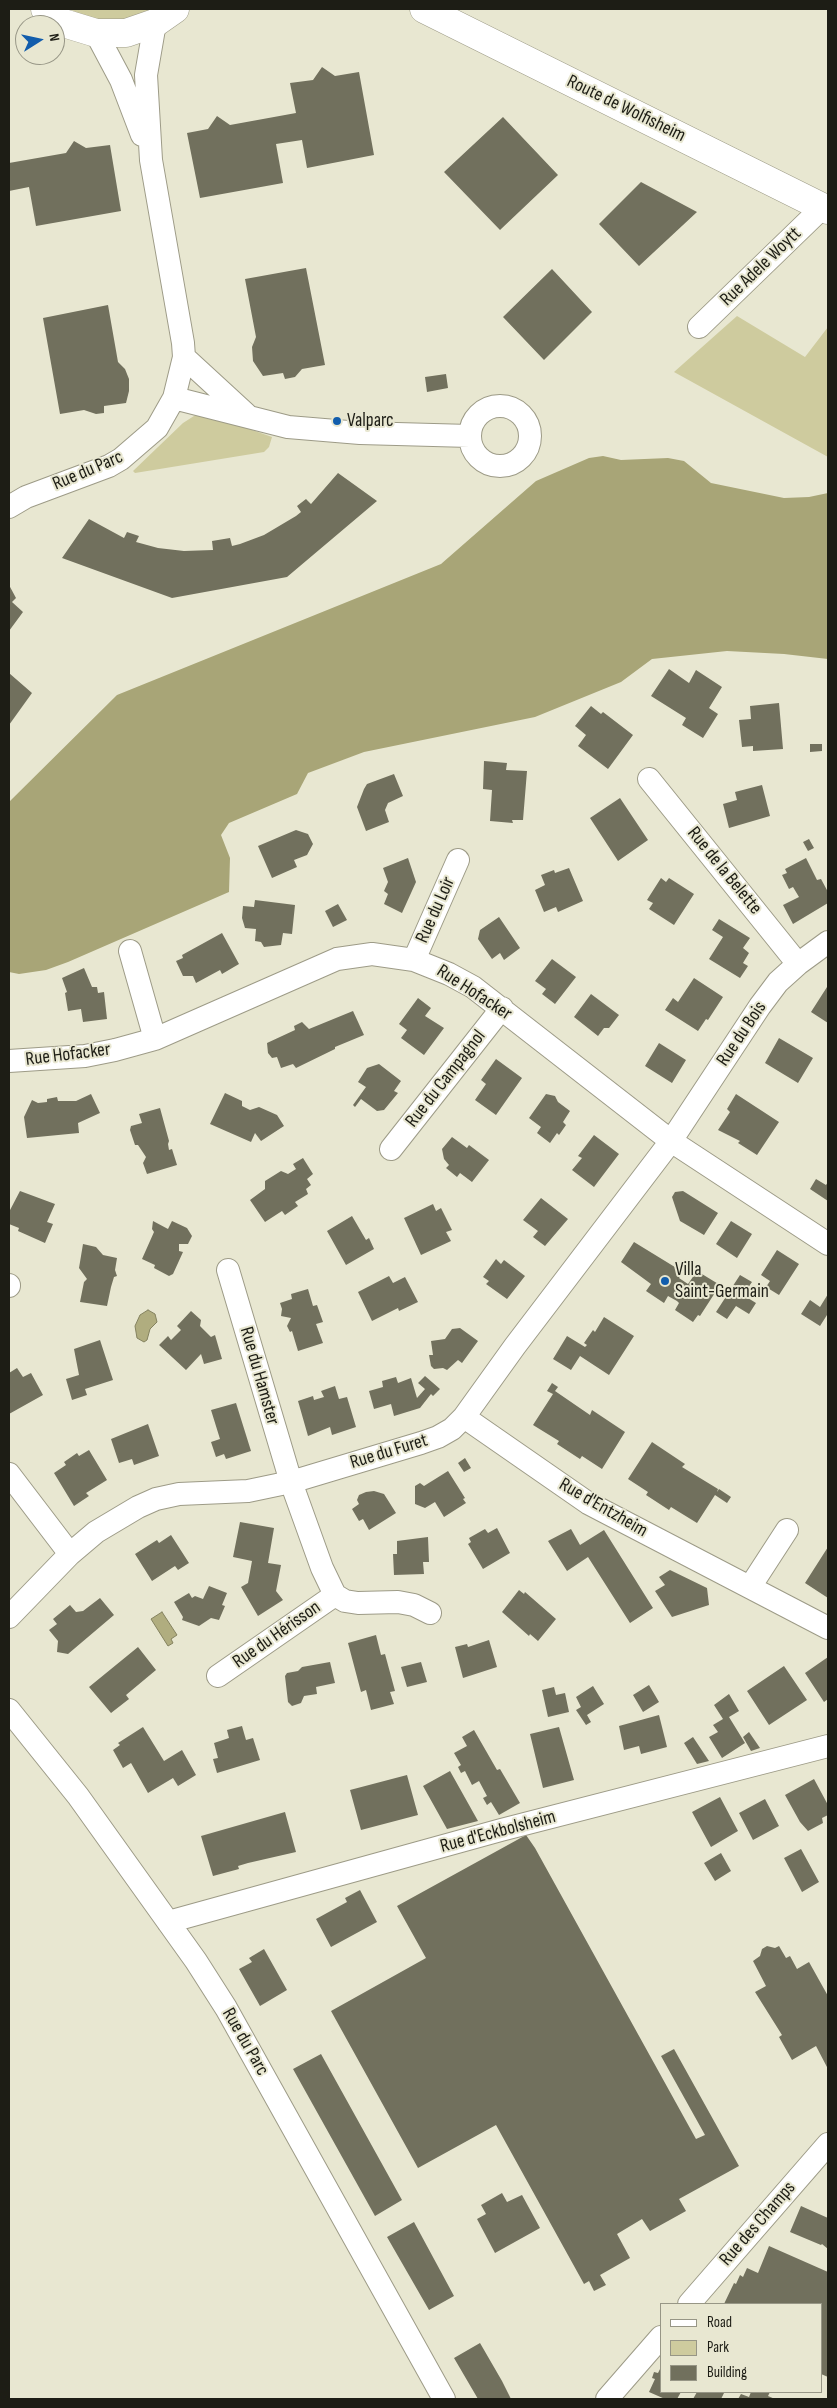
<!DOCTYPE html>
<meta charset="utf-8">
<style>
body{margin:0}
#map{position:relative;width:837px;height:2408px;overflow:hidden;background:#e8e7d1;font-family:"Sofia Sans Condensed",sans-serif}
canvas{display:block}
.frame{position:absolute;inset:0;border:10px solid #1d1d15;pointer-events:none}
.legend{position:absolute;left:660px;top:2303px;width:162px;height:90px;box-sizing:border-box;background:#e8e7d1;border:1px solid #979686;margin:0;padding:6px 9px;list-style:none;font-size:15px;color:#1d1d15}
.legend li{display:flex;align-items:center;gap:10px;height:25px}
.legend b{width:25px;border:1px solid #979686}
.north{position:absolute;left:15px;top:15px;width:50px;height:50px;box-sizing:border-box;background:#e8e7d1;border:1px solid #979686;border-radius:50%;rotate:80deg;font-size:14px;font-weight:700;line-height:20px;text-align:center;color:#1d1d15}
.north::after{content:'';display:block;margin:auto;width:18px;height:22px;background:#125dac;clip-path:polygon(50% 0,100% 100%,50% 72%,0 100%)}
</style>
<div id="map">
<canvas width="837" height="2408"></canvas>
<div class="frame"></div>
<ul class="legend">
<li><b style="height:6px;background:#fff"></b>Road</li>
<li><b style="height:14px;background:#cecb9e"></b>Park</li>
<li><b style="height:14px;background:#71705d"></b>Building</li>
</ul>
<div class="north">N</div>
</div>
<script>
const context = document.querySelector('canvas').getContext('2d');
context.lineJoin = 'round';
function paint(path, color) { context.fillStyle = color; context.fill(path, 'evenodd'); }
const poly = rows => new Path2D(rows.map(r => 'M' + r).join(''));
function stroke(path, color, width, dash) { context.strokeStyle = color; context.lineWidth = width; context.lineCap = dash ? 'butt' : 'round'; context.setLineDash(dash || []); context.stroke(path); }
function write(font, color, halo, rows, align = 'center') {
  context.font = font + ' "Sofia Sans Condensed",sans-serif'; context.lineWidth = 4; context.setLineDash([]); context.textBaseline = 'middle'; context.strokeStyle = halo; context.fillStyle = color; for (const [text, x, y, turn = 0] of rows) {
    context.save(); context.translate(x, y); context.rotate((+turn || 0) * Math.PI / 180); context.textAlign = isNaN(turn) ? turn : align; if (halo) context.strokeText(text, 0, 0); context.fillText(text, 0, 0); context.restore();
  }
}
paint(poly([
 [70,9,157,9,132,20,107,22,83,16],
 [737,316,805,357,828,327,828,457,674,372],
 [207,414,272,437,269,447,264,452,135,473,133,471,183,423,194,416]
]), '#cecb9e');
paint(poly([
 [603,456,621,460,668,458,684,461,711,483,784,498,809,497,828,493,828,659,784,654,727,651,652,659,621,682,535,717,364,752,308,773,297,794,229,823,221,835,230,858,229,892,68,962,46,970,19,974,9,972,9,802,117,695,441,564,536,481,589,458]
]), '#a8a577');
const water = poly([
 [148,1310,155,1314,157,1322,150,1329,147,1340,144,1342,137,1338,135,1326,140,1315,148,1310],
 [162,1612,177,1635,171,1639,173,1643,168,1646,151,1619,162,1612]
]);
paint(water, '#b0ad7f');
stroke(water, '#84825f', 1);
paint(poly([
 [322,67,335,76,359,72,374,155,307,168,302,140,276,144,283,183,200,198,187,133,208,129,217,116,230,125,296,113,290,83,313,80],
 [503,117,558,175,500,230,444,172],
 [74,141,86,148,110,145,121,211,36,226,29,187,9,191,9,163,66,153],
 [641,182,697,212,639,266,599,224],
 [306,268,325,365,302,369,295,377,285,379,283,373,263,376,253,361,252,347,256,337,245,279],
 [552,269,592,312,544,360,503,317],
 [108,305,118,362,125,369,129,379,129,391,126,403,104,406,104,413,96,414,84,410,60,414,43,318],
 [446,374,448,388,427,392,425,377],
 [338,473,377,501,287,577,172,598,62,558,89,519,124,538,127,532,139,536,136,542,158,548,184,551,213,550,212,541,230,538,232,546,240,544,264,535,296,516,301,512,297,506,306,499,311,504],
 [9,585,16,598,12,602,23,612,9,631],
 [669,669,689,683,696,670,722,687,709,708,718,714,703,738,682,725,686,718,651,696],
 [9,673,32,693,9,725],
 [779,703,783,749,753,751,753,746,742,747,739,720,751,719,750,706],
 [591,706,601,714,603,712,633,735,608,769,578,746,586,735,575,726],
 [810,744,822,744,822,751,810,752],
 [484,761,507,763,506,770,527,771,523,820,512,820,513,823,490,821,492,790,483,789],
 [394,774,403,796,388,803,385,810,389,822,366,831,357,807,364,789,367,784],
 [762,785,770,816,729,828,723,804,737,800,735,792],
 [620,798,648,840,618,861,590,818],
 [296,830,308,834,313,844,307,855,294,860,297,867,272,878,258,846],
 [809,839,814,848,808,851,803,842],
 [408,858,416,882,402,913,384,904,388,894,384,891,388,882,383,868],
 [806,858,817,880,821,879,828,892,828,903,793,924,783,905,799,897,793,887,789,889,782,875,787,873,785,869],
 [569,868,583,901,558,912,556,907,544,912,535,890,545,885,541,875,554,870,555,873],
 [661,878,666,882,669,878,694,894,674,925,649,909,653,903,647,900],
 [255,900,295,905,292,934,283,933,281,945,264,947,261,942,255,941,256,929,245,928,242,918,243,906,254,907],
 [338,904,347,920,333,927,325,911],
 [499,917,520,948,504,960,500,953,492,959,478,939,480,930],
 [719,919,750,938,743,948,749,953,743,963,748,966,740,978,709,959,723,937,712,930],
 [222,933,239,964,222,974,220,970,196,983,193,976,183,976,176,961,183,958,182,955],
 [552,959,576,977,555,1004,542,994,546,989,535,981],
 [84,968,92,987,97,987,98,993,104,992,107,1019,83,1022,81,1009,68,1011,65,993,67,992,62,978],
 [694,978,723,997,708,1020,706,1019,698,1031,665,1010,673,998,678,1002],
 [827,987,828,988,828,1023,811,1012],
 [591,994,619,1015,609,1028,604,1028,598,1036,574,1017],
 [418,998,431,1008,425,1016,444,1028,424,1055,401,1038,407,1030,399,1024],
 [353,1011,364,1035,335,1047,335,1049,296,1068,293,1064,281,1068,277,1057,272,1058,268,1053,267,1043,295,1030,294,1026,302,1022,309,1029],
 [779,1038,813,1058,798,1083,765,1063],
 [659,1043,686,1060,672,1083,645,1066],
 [496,1059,522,1078,496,1115,475,1100,486,1084,481,1080],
 [379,1064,401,1081,394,1091,398,1093,384,1110,377,1111,361,1099,355,1107,353,1105,366,1087,358,1082,367,1068],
 [225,1093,242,1101,242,1106,250,1110,259,1107,277,1115,284,1126,261,1141,255,1133,251,1142,210,1124],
 [91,1094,100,1113,78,1123,79,1133,27,1138,24,1117,32,1100,38,1103,47,1102,47,1099,57,1097,58,1101,76,1101],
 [546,1094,555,1096,558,1102,570,1111,563,1122,566,1125,559,1135,557,1133,550,1143,537,1133,541,1127,529,1118],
 [736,1094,779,1122,757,1155,738,1143,740,1141,718,1130,730,1112,727,1109],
 [160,1108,169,1141,168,1144,169,1150,172,1149,177,1165,147,1174,143,1163,146,1157,138,1145,135,1145,130,1130,131,1126,142,1123,139,1114],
 [594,1135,619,1154,594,1187,572,1170,582,1158,578,1156],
 [452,1137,467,1148,469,1145,489,1160,472,1182,460,1173,457,1177,446,1168,449,1165,444,1159,442,1149],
 [303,1158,313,1174,307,1179,311,1185,306,1189,308,1194,295,1202,298,1206,285,1215,282,1211,265,1222,250,1200,265,1189,265,1181,281,1171,288,1174,296,1169,293,1164],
 [816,1179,826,1185,828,1182,828,1201,810,1189],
 [20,1191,55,1204,47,1222,53,1224,45,1243,18,1231,19,1228,9,1224,9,1212],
 [683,1191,718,1213,704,1235,680,1221,672,1197,675,1192],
 [541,1198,568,1219,545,1246,533,1237,538,1231,523,1220],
 [433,1204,436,1211,441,1208,452,1230,446,1232,451,1241,421,1255,404,1218],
 [352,1216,366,1240,369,1238,374,1249,346,1265,327,1231],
 [153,1221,168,1229,172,1221,187,1228,192,1236,188,1244,179,1244,179,1251,183,1252,173,1274,169,1276,154,1268,155,1265,142,1259,154,1232,152,1229],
 [731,1221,752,1234,737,1258,716,1244],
 [634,1242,683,1272,679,1278,688,1284,697,1271,720,1285,700,1316,698,1315,693,1322,675,1310,679,1303,677,1301,668,1296,664,1303,646,1291,651,1284,621,1262],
 [83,1244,96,1247,103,1255,117,1258,115,1270,117,1276,114,1277,111,1287,107,1306,80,1302,84,1282,87,1279,79,1268],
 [777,1250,799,1264,779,1295,766,1287,770,1281,761,1275],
 [496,1259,501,1264,504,1260,525,1276,507,1299,486,1284,489,1281,483,1277],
 [740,1275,752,1282,743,1295,756,1303,749,1314,736,1306,727,1319,716,1312],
 [389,1276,393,1283,405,1277,418,1302,399,1311,398,1308,372,1321,358,1292],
 [308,1289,313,1306,317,1305,323,1322,316,1324,323,1343,298,1351,292,1331,290,1332,287,1326,291,1318,281,1316,282,1309,280,1303,292,1299,291,1294],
 [828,1294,828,1316,827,1315,820,1326,801,1314,810,1300,820,1307],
 [191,1311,201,1320,200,1326,211,1337,215,1335,222,1359,204,1364,201,1354,186,1370,159,1345,168,1336,171,1340,181,1330,177,1326],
 [604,1317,634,1336,609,1375,580,1356,571,1370,553,1359,567,1336,585,1347,587,1345,584,1343,593,1330,595,1332],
 [460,1328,478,1341,462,1363,458,1360,447,1370,443,1368,434,1369,431,1366,429,1355,433,1355,431,1341,445,1339,452,1329],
 [100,1340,113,1380,85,1389,87,1395,72,1400,66,1379,79,1375,74,1349],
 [17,1368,23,1377,31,1373,43,1395,9,1414,9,1373],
 [425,1376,440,1389,433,1396,431,1394,420,1408,394,1416,391,1404,374,1409,369,1391,383,1387,382,1381,396,1377,398,1383,411,1378,417,1398,425,1389,418,1383],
 [552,1383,558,1387,555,1391,590,1415,592,1410,625,1432,602,1469,582,1456,580,1459,557,1444,559,1441,533,1425,553,1394,547,1391],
 [335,1386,339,1399,347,1397,356,1427,332,1435,330,1427,308,1436,298,1401,313,1396,314,1400,324,1397,321,1391],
 [236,1403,251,1451,226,1459,224,1454,216,1457,211,1442,220,1439,211,1410],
 [148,1424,159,1456,134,1465,132,1459,119,1463,111,1439],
 [652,1442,685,1464,682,1467,718,1489,717,1492,719,1489,731,1497,727,1503,715,1495,697,1523,671,1507,669,1510,646,1495,648,1492,628,1479],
 [89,1450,107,1480,86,1493,89,1496,74,1506,54,1473,66,1465,64,1462,77,1453,79,1456],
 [465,1458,471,1468,464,1472,458,1463],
 [448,1471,465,1498,463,1499,466,1503,444,1517,435,1502,425,1508,415,1504,415,1486,420,1483,424,1486],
 [374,1491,384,1494,396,1513,369,1530,363,1519,359,1521,352,1509,359,1504,357,1500,359,1495,366,1492],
 [240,1522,274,1528,268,1563,281,1565,276,1591,283,1600,258,1616,241,1587,248,1583,252,1561,233,1557],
 [497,1528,510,1553,483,1569,468,1544,471,1542,469,1538,485,1529,488,1533],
 [571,1529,580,1545,604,1530,653,1608,630,1623,588,1557,567,1571,548,1541],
 [171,1535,189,1563,178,1570,175,1566,152,1581,135,1554,157,1540,159,1543],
 [428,1537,429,1562,423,1562,424,1574,394,1575,393,1554,397,1554,397,1541],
 [828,1547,828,1598,805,1583],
 [670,1570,707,1588,709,1605,672,1617,655,1591,665,1585,659,1577],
 [209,1586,227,1593,222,1605,225,1606,219,1620,211,1618,199,1626,182,1620,183,1617,174,1602,189,1593,192,1598,195,1596,203,1599],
 [519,1590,524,1594,525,1592,556,1619,538,1641,530,1634,529,1636,502,1612],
 [100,1598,114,1615,68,1654,57,1652,58,1641,49,1630,57,1624,53,1619,70,1605,76,1612,83,1611],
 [376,1635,381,1655,385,1654,395,1691,390,1692,394,1704,371,1710,366,1690,361,1692,348,1643],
 [489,1640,497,1667,463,1678,455,1647,467,1644,468,1647],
 [138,1647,156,1670,126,1695,129,1699,111,1713,89,1687],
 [828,1657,828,1699,824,1702,805,1673],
 [330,1662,335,1683,316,1687,317,1694,304,1696,301,1703,292,1706,288,1702,285,1676,287,1673,298,1671,302,1667],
 [421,1662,427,1682,407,1687,401,1667],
 [784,1666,807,1700,769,1725,747,1691],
 [649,1685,659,1702,643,1712,633,1695],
 [593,1686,604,1704,587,1715,591,1722,586,1725,576,1710,581,1707,576,1697],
 [554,1687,556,1695,565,1693,569,1712,548,1717,542,1690],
 [729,1694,739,1711,729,1717,745,1743,722,1758,709,1737,718,1732,713,1725,723,1719,714,1705],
 [659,1715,667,1747,641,1754,639,1746,624,1750,619,1726],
 [242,1726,246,1740,253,1738,260,1760,217,1773,213,1759,218,1758,214,1743,229,1738,227,1730],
 [143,1727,164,1761,182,1750,196,1775,178,1786,173,1778,148,1793,131,1763,123,1768,113,1750,120,1745,118,1743],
 [559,1727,574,1780,543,1788,530,1734],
 [474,1730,497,1770,500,1769,520,1803,499,1815,491,1802,487,1805,483,1798,487,1796,479,1781,472,1785,465,1771,461,1773,458,1767,461,1765,454,1753,467,1746,462,1737],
 [749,1732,760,1748,751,1751,743,1737],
 [693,1737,709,1761,697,1764,684,1743],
 [450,1771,478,1821,447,1829,423,1786],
 [407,1775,418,1815,361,1830,350,1790],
 [814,1779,828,1805,828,1815,822,1818,823,1823,808,1831,800,1822,785,1795],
 [720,1797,738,1831,711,1847,692,1812],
 [765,1799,779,1826,753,1840,739,1813],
 [285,1812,296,1852,248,1863,238,1866,239,1869,213,1876,201,1836],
 [526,1835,535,1848,696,2139,705,2135,661,2056,674,2049,739,2166,679,2199,686,2211,650,2231,642,2219,617,2234,630,2258,600,2275,606,2285,594,2291,589,2281,584,2284,496,2125,418,2168,331,2011,426,1958,397,1906],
 [801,1849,819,1882,802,1892,784,1858],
 [721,1853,731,1871,715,1881,704,1863],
 [360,1890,377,1922,331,1947,316,1919,347,1902,345,1898],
 [767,1946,775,1948,779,1946,786,1958,790,1956,797,1969,809,1962,828,1996,828,2069,816,2046,792,2060,779,2037,782,2035,755,1992,766,1986,753,1961,760,1956,762,1949],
 [264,1949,287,1990,260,2006,239,1969,252,1962,249,1958],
 [321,2054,402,2200,375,2216,293,2069],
 [502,2193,507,2202,522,2195,540,2228,495,2253,477,2219,486,2214,481,2205],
 [801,2206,828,2218,828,2249,822,2244,821,2245,790,2232],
 [414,2222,454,2296,429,2310,387,2237],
 [769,2246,828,2272,828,2377,821,2374,821,2304,724,2304,734,2283,736,2284,740,2275,743,2277,747,2268,758,2273],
 [480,2343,502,2381,511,2399,478,2399,454,2358],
 [661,2367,661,2392,681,2392,677,2399,665,2399,649,2392,655,2379,652,2378,654,2372,658,2373],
 [697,2392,721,2392,724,2393,721,2399,693,2399],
 [751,2392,770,2392,768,2396,775,2399,738,2399,741,2394,749,2397]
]), '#71705d');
const minor = poly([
 [96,33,121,80,142,135],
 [699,327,823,207],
 [184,357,246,414],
 [174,398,288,427,360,433,470,436],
 '470 436a30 30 0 1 1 60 0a30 30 0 1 1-60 0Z',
 [9,507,26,497,109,466,121,459,157,428,174,398,184,357,183,343,151,160,146,75,155,23],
 [649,779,798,964],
 [130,951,155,1039],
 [414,960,458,860],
 [9,1061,85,1056,115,1050,155,1039,337,959,372,954,414,960,449,974,473,987,671,1141,828,1244],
 [391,1149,502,1008],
 [228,1270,291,1482,322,1568,335,1595,345,1601,358,1603,398,1602,414,1605,430,1613],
 [9,1286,9,1285],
 [464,1417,588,1503,828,1628],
 [9,1474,70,1554],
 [750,1587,787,1530],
 [9,1617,70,1554,96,1532,138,1507,156,1499,179,1494,248,1491,291,1482,421,1443,438,1437,452,1429,464,1417,515,1346,671,1141,760,1006,778,982,798,964,828,942],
 [218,1676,335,1595],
 [9,1710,78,1796,196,1961,226,2008,444,2399],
 [168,1922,501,1830,828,1746],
 [689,2304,828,2144],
 [607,2399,661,2337]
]);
const secondary = poly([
 [45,9,60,22,96,33,126,33,155,23,175,9],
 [424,9,828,210]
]);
stroke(minor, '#9d9b87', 24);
stroke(secondary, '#9d9b87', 29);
stroke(minor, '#fff', 22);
stroke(secondary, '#fff', 28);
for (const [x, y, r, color] of [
 [337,421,5,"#125dac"],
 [665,1281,5,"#125dac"]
]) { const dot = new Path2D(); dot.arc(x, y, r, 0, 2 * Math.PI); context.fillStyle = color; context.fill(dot); stroke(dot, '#e8e7d1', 2); }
write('19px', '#1d1d15', '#e8e7d1', [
 ["Route de Wolfisheim",626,109,26],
 ["Rue Adele Woytt",761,267,-44],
 ["Rue du Parc",88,471,-23],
 ["Rue de la Belette",724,871,51],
 ["Rue du Loir",436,910,-66],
 ["Rue Hofacker",474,993,33],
 ["Rue du Bois",742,1034,-56],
 ["Rue Hofacker",68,1055,-7],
 ["Rue du Campagnol",446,1079,-52],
 ["Rue du Hamster",259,1376,74],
 ["Rue du Furet",389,1452,-17],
 ["Rue d'Entzheim",603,1508,30],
 ["Rue du Hérisson",277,1635,-35],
 ["Rue d'Eckbolsheim",498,1832,-15],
 ["Rue du Parc",245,2042,60],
 ["Rue des Champs",758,2224,-49]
]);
write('19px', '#1d1d15', '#e8e7d1', [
 ["Valparc",347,421],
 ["Villa",675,1270],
 ["Saint-Germain",675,1292]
], 'left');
</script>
